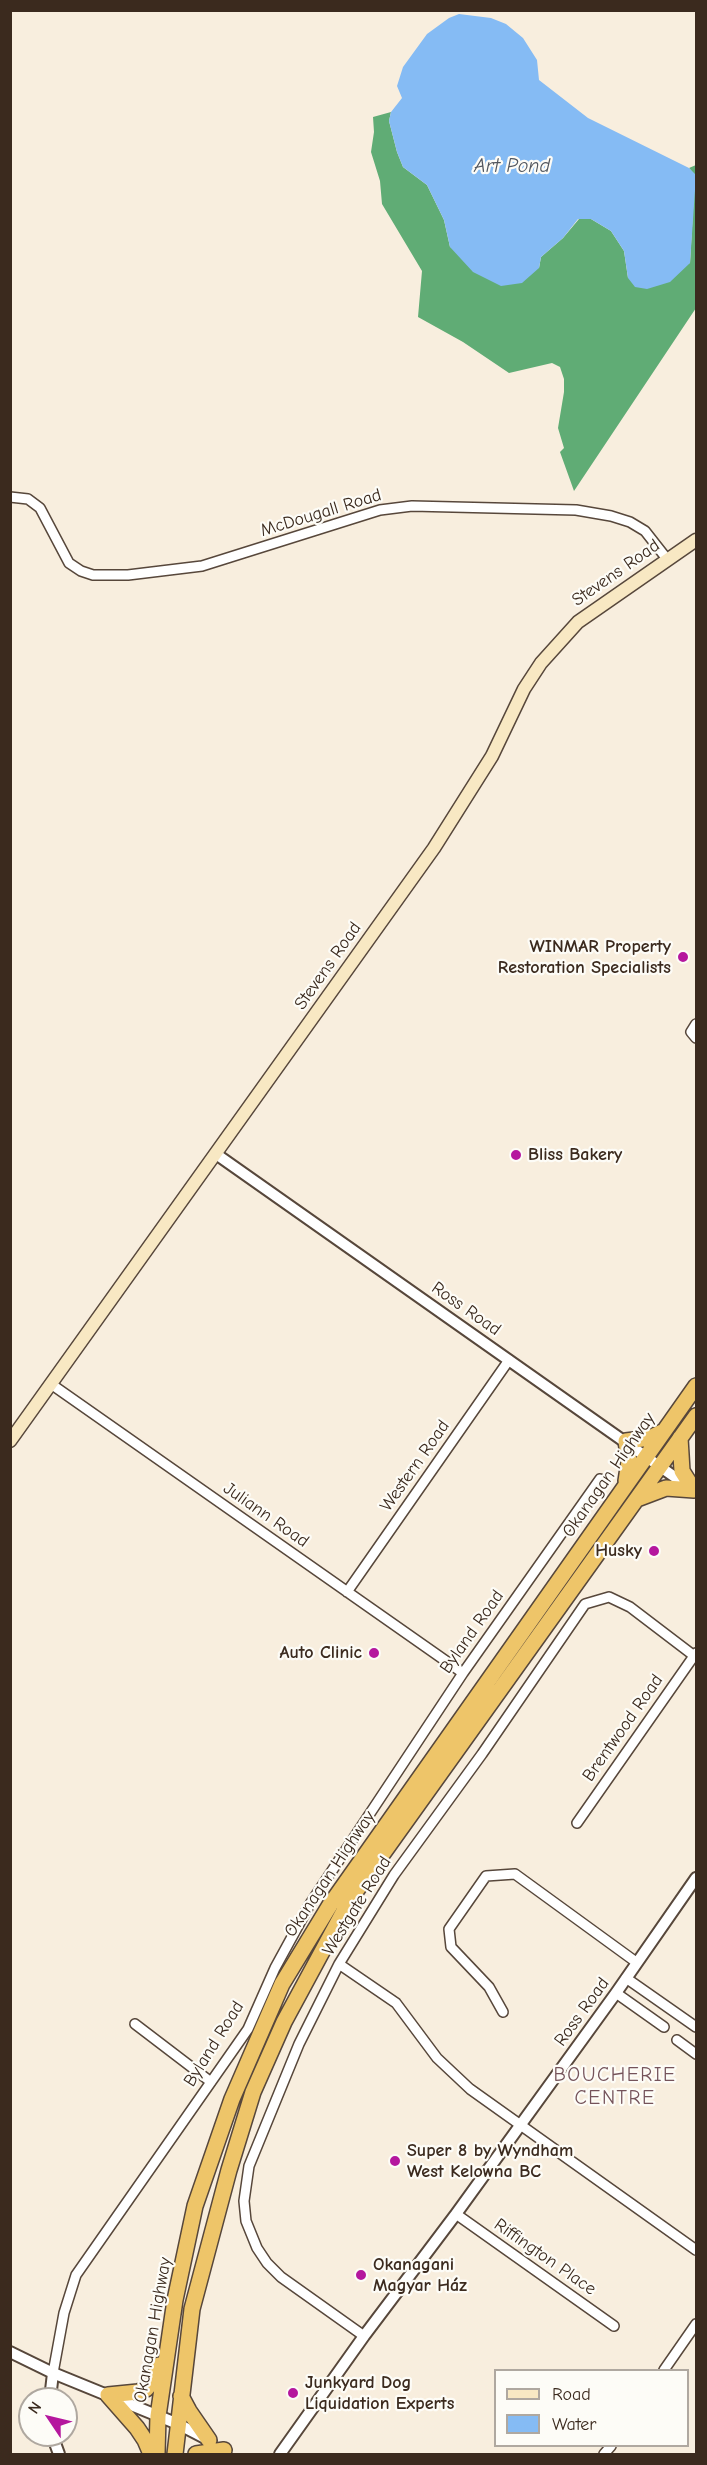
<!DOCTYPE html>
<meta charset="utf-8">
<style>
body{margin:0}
#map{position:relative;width:707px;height:2465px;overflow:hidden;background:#f8eede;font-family:"Comic Neue",sans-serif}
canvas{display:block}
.frame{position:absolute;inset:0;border:12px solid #3b2a1e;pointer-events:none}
.legend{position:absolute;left:494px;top:2369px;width:195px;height:78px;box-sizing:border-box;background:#fdfcf7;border:2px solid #afa8a0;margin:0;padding:8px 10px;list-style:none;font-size:18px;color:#3b2a1e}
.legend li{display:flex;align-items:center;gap:12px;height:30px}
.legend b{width:30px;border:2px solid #afa8a0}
.north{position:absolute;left:18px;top:2387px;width:60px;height:60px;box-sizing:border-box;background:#fdfcf7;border:2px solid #afa8a0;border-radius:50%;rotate:305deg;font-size:16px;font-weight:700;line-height:24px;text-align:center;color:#3b2a1e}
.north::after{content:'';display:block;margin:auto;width:21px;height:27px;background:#b5179e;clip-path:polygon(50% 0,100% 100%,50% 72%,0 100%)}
</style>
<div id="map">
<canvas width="707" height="2465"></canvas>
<div class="frame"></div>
<ul class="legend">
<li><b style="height:8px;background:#f8e8c3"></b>Road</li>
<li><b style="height:16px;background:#85bbf4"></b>Water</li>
</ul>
<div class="north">N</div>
</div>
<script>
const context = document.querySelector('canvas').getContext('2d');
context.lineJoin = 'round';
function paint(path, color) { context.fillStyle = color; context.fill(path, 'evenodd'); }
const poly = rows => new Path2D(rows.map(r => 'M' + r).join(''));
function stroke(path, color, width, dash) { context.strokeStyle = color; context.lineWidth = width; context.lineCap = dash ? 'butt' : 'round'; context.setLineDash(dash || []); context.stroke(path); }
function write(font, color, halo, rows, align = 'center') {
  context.font = font + ' "Comic Neue",sans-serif'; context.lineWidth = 4.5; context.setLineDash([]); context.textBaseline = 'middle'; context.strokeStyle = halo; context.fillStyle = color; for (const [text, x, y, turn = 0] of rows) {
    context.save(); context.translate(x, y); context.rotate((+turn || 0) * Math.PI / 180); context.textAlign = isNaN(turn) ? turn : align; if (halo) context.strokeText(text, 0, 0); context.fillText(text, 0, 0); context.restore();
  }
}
paint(poly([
 [391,112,389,121,397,152,403,167,427,185,444,220,450,247,539,268,541,257,563,238,579,219,591,219,611,231,624,251,628,278,690,263,695,175,689,168,696,165,696,308,574,491,560,452,564,448,558,428,564,392,564,379,560,367,552,363,509,373,463,342,418,317,422,271,382,204,380,181,371,152,374,132,373,117]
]), '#60ac75');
paint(poly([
 [459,14,491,18,506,24,523,38,537,60,539,80,588,118,689,168,696,175,690,263,670,282,647,289,635,287,628,278,624,251,611,231,591,219,578,219,563,238,541,257,539,268,522,283,501,286,473,272,450,247,444,220,427,185,403,167,397,152,389,121,391,112,402,98,397,86,403,67,427,34,449,18]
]), '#85bbf4');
const minor = poly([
 [10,497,28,499,40,508,69,563,81,571,93,575,128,575,202,566,380,510,412,506,576,510,611,516,630,522,645,531,667,559],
 [696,1024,691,1032,696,1038],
 [51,1384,463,1673],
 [347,1592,509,1360],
 [577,1823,696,1653],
 [339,1964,396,2003,437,2058,470,2089,696,2250],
 [626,1978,696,2027],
 [616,1993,664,2027],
 [503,2012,489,1987,451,1947,449,1929,486,1876,515,1874,636,1962],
 [135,2024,211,2082],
 [677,2040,696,2054],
 [456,2214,614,2326],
 [364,2336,281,2277,267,2263,257,2248,246,2221,244,2201,249,2166,299,2044,339,1964,394,1875,482,1754,585,1604,609,1597,630,1607,693,1655],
 [664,2370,696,2324],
 [53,2373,64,2313,76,2275,248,2029,275,1968,310,1904,463,1673,600,1479],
 [604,2454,611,2446]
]);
const tertiary = poly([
 [216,1154,689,1487],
 [10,2352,53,2373,178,2424,207,2439],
 [50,2399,53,2373],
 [52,2435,59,2454],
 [280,2454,364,2336,456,2214,616,1993,696,1878]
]);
const secondary = poly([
 [10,1441,434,848,492,756,524,689,541,663,578,622,696,540]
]);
const trunk = poly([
 [680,1438,682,1471,694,1490],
 [626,1481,629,1461,626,1441,650,1438,662,1432],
 [637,1499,666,1488,694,1490],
 [108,2395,138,2392,146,2389,153,2381,159,2365],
 [108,2395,137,2428,145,2440,151,2454],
 [181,2396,189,2411,209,2440],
 [157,2454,158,2416,175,2300,195,2206,232,2099,282,1984,330,1905,696,1386],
 [175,2454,192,2309,229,2170,253,2092,284,2022,351,1898,696,1416],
 [196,2454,224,2450]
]);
stroke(minor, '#57473b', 12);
stroke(tertiary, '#57473b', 14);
stroke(secondary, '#57473b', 15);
stroke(trunk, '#57473b', 18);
stroke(minor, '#fff', 9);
stroke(tertiary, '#fff', 10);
stroke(secondary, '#f8e8c3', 12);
stroke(trunk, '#eec569', 15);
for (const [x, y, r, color] of [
 [683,957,6,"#b5179e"],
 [516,1155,6,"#b5179e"],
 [654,1551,6,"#b5179e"],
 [374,1653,6,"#b5179e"],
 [395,2161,6,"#b5179e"],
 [361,2275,6,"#b5179e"],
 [293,2393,6,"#b5179e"]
]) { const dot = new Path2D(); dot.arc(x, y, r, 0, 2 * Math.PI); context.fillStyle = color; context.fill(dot); stroke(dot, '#fdfcf7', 2); }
write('18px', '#3b2a1e', '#fdfcf7', [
 ["McDougall Road",321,513,-17],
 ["Stevens Road",616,573,-35],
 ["Stevens Road",328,966,-55],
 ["Ross Road",466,1309,35],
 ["Western Road",415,1466,-55],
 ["Okanagan Highway",609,1475,-55],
 ["Juliann Road",266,1515,35],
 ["Byland Road",472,1632,-55],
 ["Brentwood Road",623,1728,-55],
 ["Okanagan Highway",330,1874,-56],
 ["Westgate Road",357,1906,-58],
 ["Ross Road",582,2012,-54],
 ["Byland Road",214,2044,-58],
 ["Riffington Place",545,2257,35],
 ["Okanagan Highway",153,2330,-80]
]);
write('bold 18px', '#3b2a1e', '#fdfcf7', [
 ["WINMAR Property",671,947,"right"],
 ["Restoration Specialists",671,968,"right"],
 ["Bliss Bakery",528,1155],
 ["Husky",642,1551,"right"],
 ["Auto Clinic",362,1653,"right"],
 ["Super 8 by Wyndham",407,2151],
 ["West Kelowna BC",407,2172],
 ["Okanagani",373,2265],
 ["Magyar Ház",373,2286],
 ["Junkyard Dog",305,2383],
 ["Liquidation Experts",305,2404]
], 'left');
write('italic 20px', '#51565e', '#fdfcf7', [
 ["Art Pond",512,166]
]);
context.letterSpacing = '1.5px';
write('20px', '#75535a', '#fdfcf7', [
 ["BOUCHERIE",615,2075],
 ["CENTRE",615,2098]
]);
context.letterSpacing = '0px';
</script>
